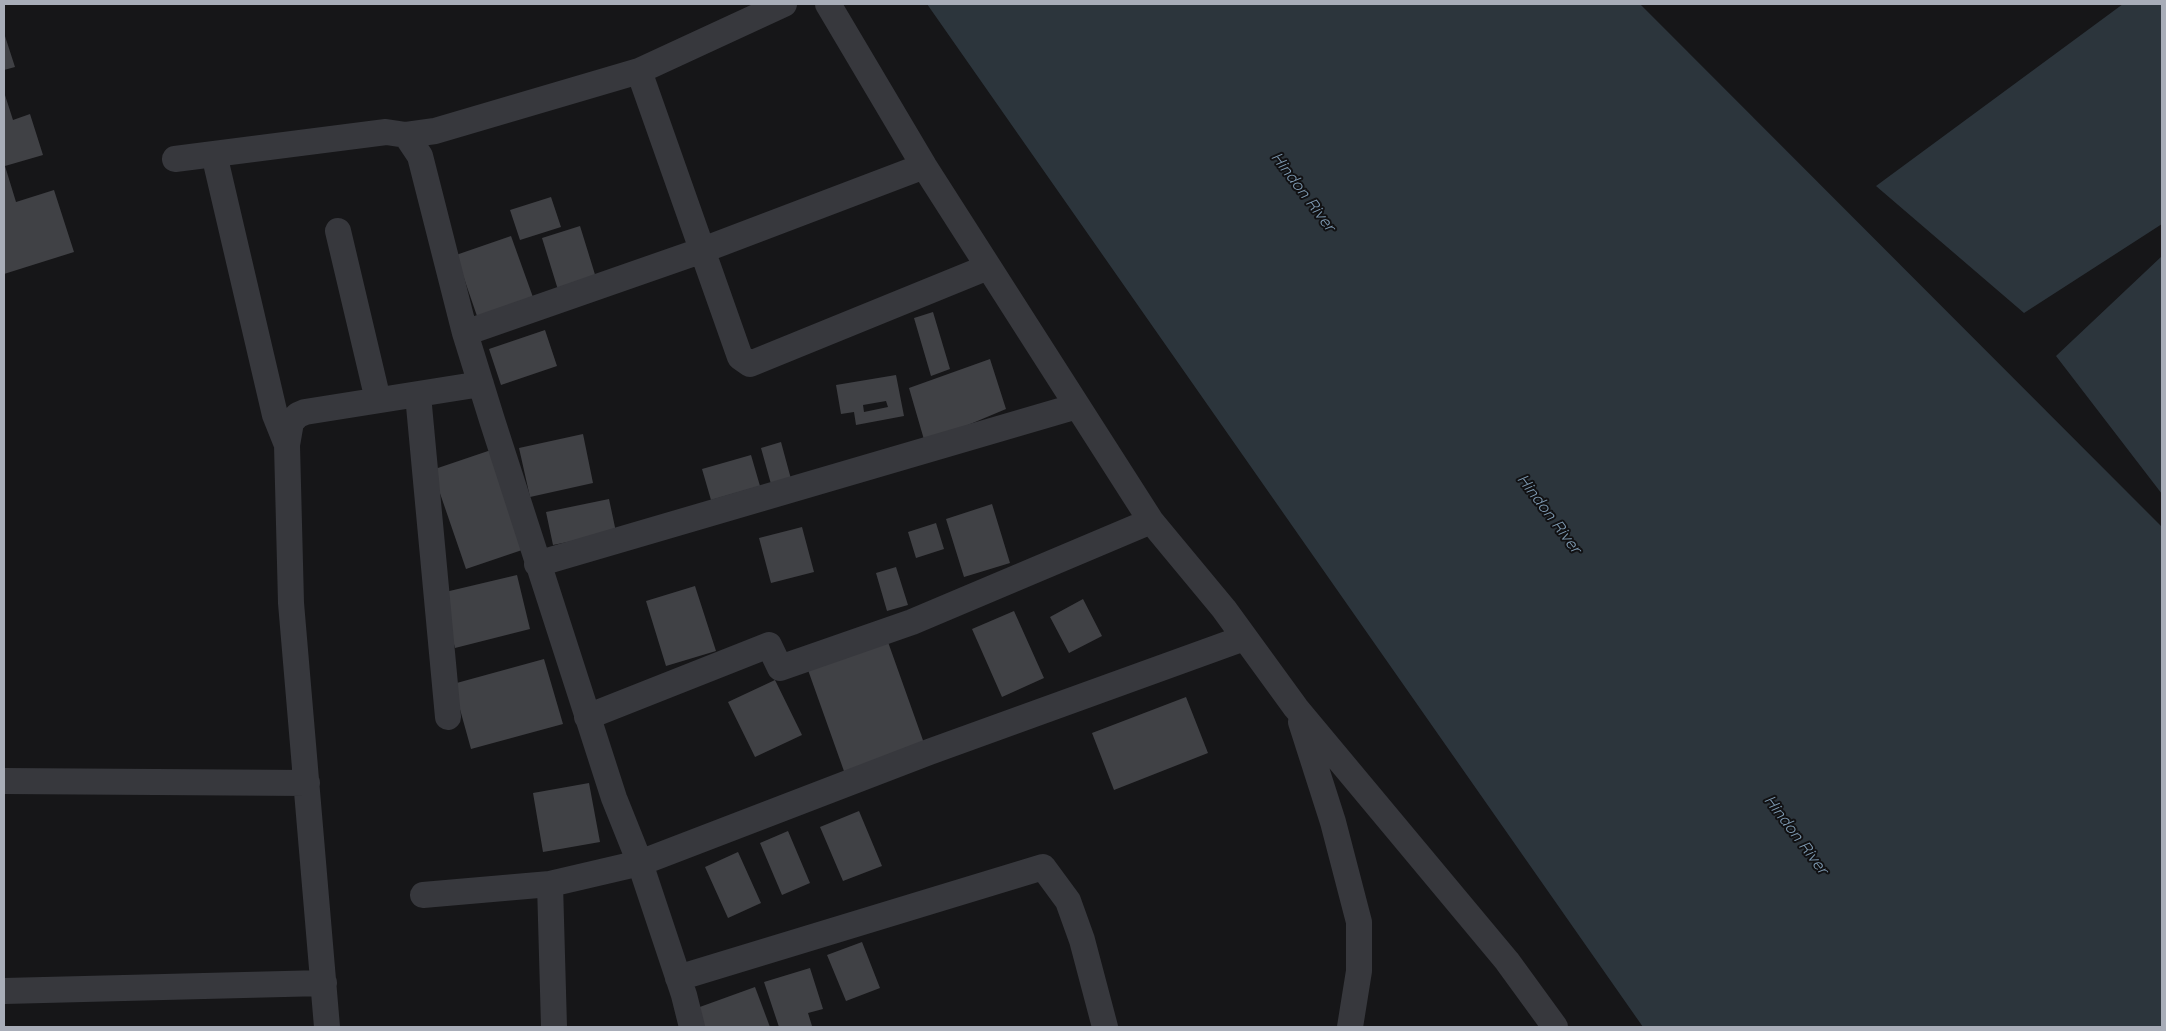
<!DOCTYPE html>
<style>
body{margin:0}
#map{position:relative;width:2166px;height:1031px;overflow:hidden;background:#161618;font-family:Quicksand,sans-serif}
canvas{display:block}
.frame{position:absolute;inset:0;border:5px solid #a8adb8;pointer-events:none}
</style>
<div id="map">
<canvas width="2166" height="1031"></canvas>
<div class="frame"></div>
</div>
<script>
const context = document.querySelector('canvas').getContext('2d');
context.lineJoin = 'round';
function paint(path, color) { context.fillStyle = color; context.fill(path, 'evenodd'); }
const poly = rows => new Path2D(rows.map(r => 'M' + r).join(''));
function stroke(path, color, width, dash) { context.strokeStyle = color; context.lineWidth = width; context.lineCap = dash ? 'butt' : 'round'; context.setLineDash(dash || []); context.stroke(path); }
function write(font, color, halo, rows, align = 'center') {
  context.font = font + ' Quicksand,sans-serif'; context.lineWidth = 4; context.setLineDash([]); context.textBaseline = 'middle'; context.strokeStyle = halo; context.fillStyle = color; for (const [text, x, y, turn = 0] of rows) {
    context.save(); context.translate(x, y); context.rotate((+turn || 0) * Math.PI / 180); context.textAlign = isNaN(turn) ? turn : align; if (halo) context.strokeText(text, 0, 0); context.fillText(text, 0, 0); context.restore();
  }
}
paint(poly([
 [927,4,1640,4,2162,527,2162,1027,1643,1027],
 [2123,4,2162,4,2162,224,2024,313,1876,186],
 [2162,256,2162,494,2056,356]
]), '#2c353c');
paint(poly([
 [4,33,15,67,4,70],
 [4,92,13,120,30,114,43,155,5,166,16,202,54,190,74,252,4,274],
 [551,197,561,227,520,240,510,210],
 [580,226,597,281,559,293,542,238],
 [511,236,534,300,478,319,456,255],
 [933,312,950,369,931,376,914,318],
 [545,330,557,366,501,385,489,349],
 [990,359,1006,409,925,443,909,388],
 [896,375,904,416,856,425,854,412,841,414,836,385],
 [886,401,888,407,864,412,863,405],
 [583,434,593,483,530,497,519,448],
 [781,442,791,479,771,484,761,448],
 [491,450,525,549,466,569,432,470],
 [751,455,760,486,711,500,702,469],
 [609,499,616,532,553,545,546,512],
 [992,504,1010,563,964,577,946,519],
 [936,523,944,549,916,558,908,532],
 [802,527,814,572,771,583,759,538],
 [896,567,908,605,887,611,876,573],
 [517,575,530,629,455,648,441,593],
 [695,586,716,651,666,666,646,601],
 [1083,599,1102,636,1069,653,1050,617],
 [1014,611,1044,678,1002,697,972,629],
 [888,642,925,746,845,774,808,670],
 [544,659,563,724,471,749,453,684],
 [775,680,802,735,755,757,728,702],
 [1186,697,1208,753,1114,790,1092,733],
 [589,783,600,842,543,852,533,793],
 [859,811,882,866,843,881,820,827],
 [788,831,810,883,782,895,760,843],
 [738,852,761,903,728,918,705,867],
 [862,942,880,988,846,1001,827,955],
 [810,968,823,1009,808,1013,812,1026,779,1027,764,982],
 [755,987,770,1027,704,1027,697,1008]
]), '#404145');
stroke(poly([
 [828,4,924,166,1151,521,1224,609,1296,708,1507,961,1555,1027],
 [639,71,740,357,750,364,988,267],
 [406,135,435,131,639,71,784,4],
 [214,154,275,415,287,445],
 [175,159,386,132,406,135,420,156,465,333,492,420,614,798,640,863,684,995,692,1027],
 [338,231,378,400],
 [465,333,703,250,924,166],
 [418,395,448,717],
 [537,564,1077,406],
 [587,717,769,645,780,668,912,622,1151,521],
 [1301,722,1333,822,1359,922,1359,971,1350,1027],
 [4,781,307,783],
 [550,884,554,1027],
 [423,895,550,884,640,863,929,752,1244,638],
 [678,978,1043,867,1068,901,1082,940,1105,1027],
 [4,991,324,983],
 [327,1027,291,603,287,445,291,422,298,415,305,412,481,384]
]), '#37383d', 26);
write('italic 16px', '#7f9bb3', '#111113', [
 ["Hindon River",1303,192,53],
 ["Hindon River",1549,514,53],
 ["Hindon River",1796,835,53]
]);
</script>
